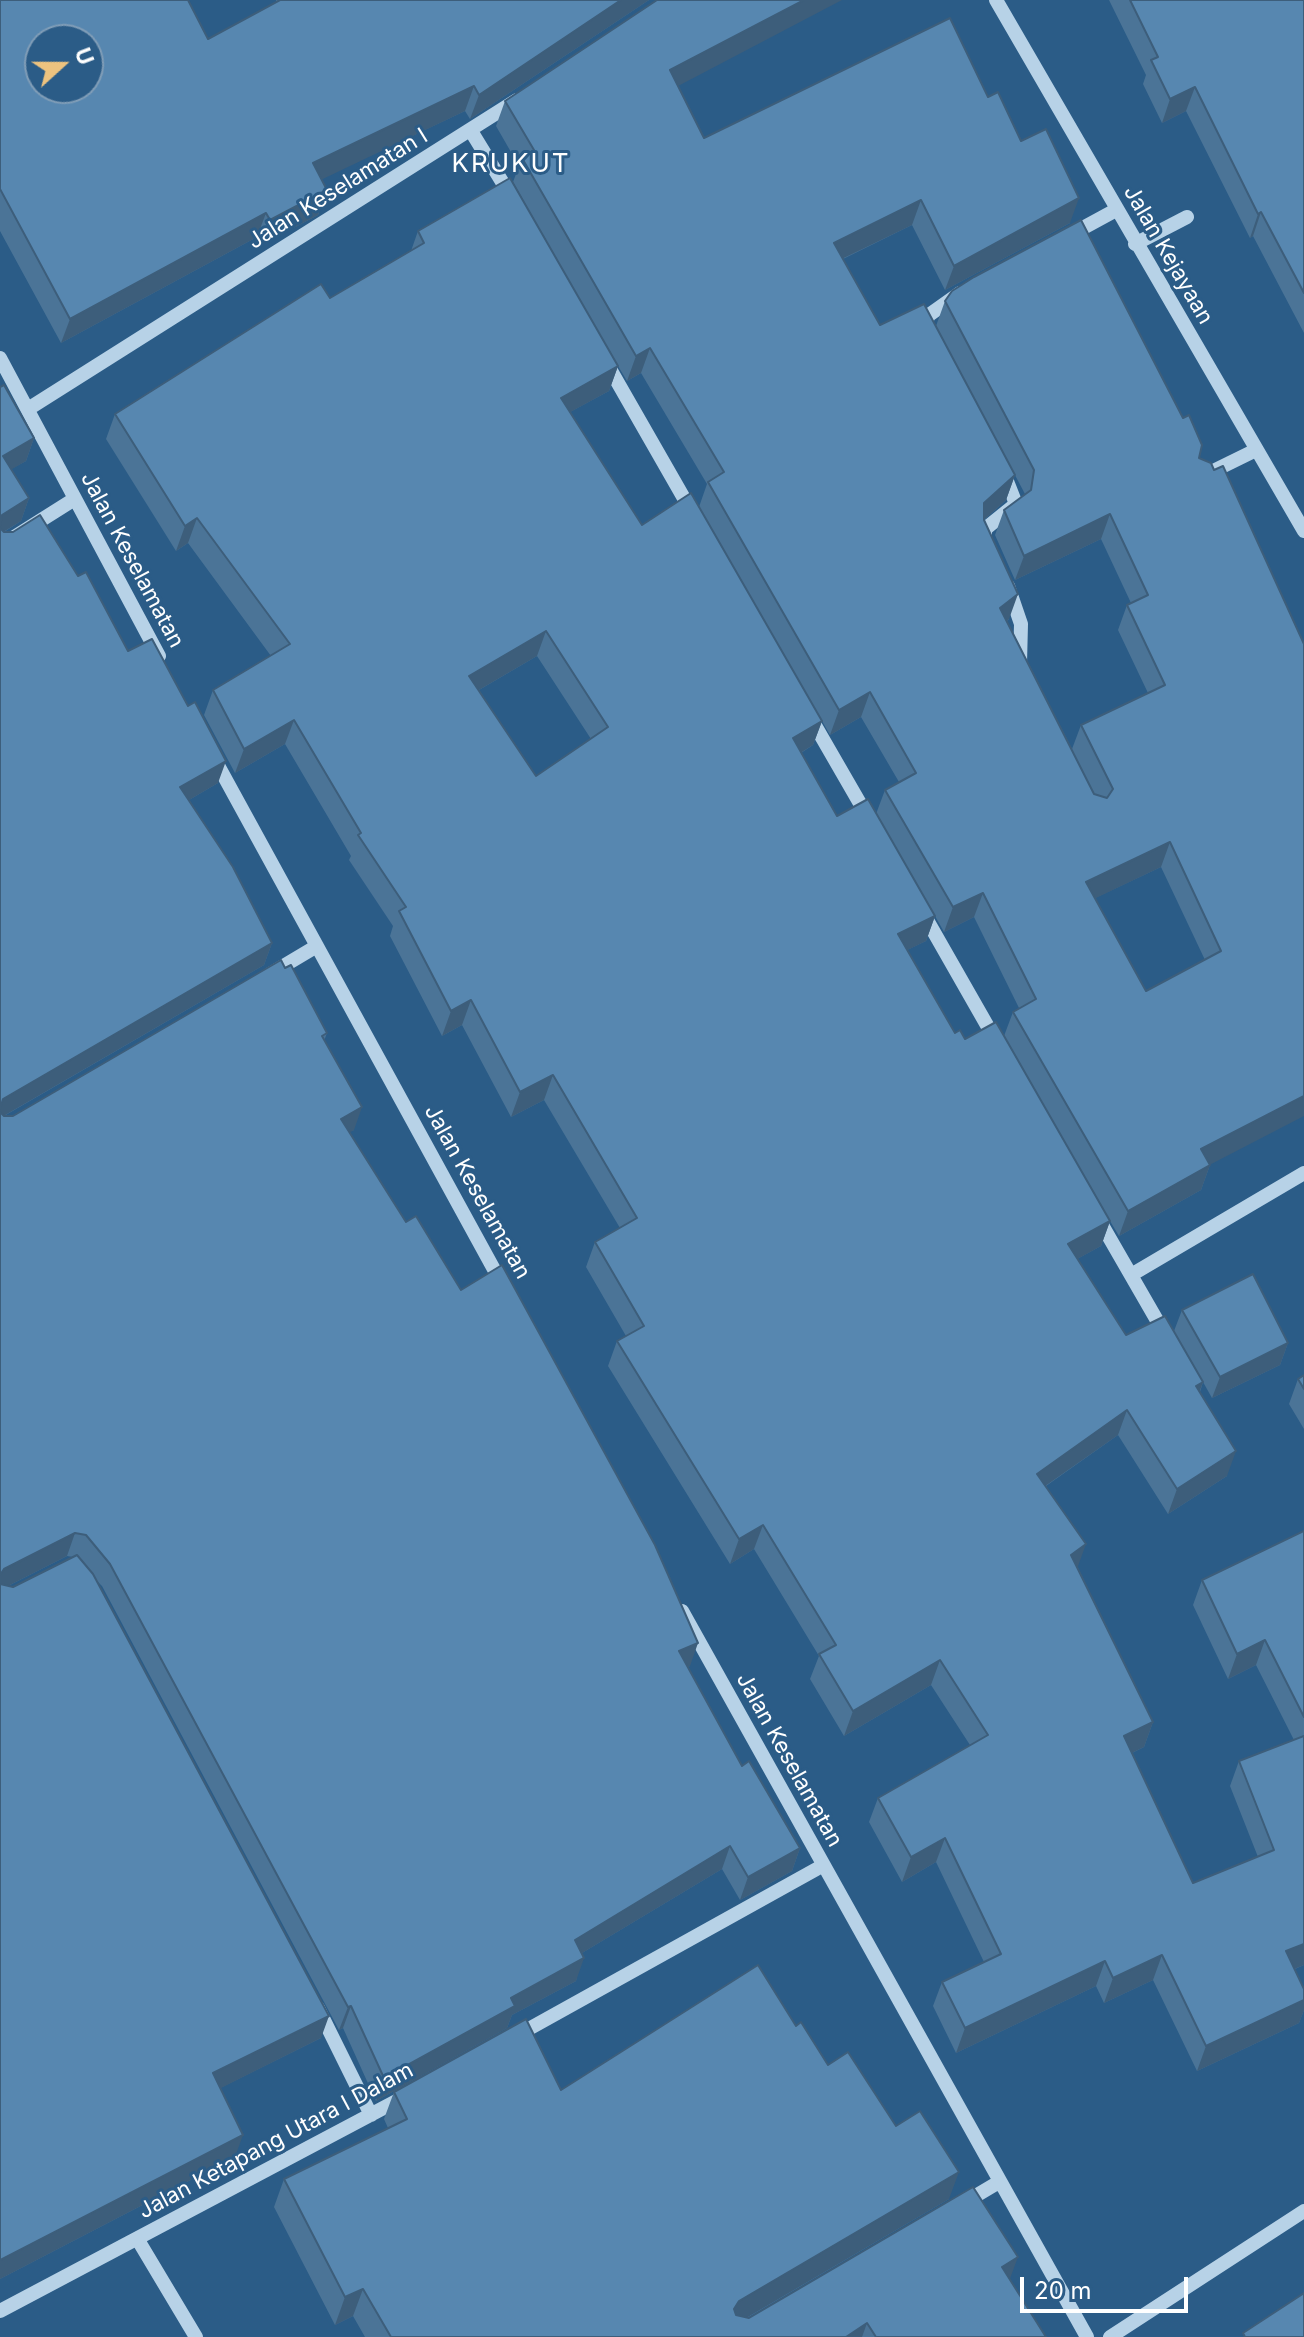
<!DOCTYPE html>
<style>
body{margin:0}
#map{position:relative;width:1304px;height:2337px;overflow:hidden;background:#2b5c87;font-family:Inter,sans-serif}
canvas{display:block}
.north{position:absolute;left:24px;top:24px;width:80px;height:80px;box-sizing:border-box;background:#2b5c87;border:2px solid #809db7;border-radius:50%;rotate:69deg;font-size:22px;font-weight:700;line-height:32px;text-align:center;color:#fff}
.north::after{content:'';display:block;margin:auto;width:28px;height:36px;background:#edc37f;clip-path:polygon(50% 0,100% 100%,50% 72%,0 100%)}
.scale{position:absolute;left:1020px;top:2277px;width:168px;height:36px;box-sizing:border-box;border:4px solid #fff;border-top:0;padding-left:10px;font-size:24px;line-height:28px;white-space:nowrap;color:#fff;-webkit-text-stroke:6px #2b5c87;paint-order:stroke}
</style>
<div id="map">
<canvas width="1304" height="2337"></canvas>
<div class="north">U</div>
<div class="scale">20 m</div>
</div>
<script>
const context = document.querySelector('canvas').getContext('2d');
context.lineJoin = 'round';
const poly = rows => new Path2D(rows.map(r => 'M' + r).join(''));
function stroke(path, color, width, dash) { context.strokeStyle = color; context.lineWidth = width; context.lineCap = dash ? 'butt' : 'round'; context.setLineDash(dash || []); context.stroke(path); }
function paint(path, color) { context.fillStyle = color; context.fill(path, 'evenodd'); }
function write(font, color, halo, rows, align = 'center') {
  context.font = font + ' Inter,sans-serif'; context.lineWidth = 6; context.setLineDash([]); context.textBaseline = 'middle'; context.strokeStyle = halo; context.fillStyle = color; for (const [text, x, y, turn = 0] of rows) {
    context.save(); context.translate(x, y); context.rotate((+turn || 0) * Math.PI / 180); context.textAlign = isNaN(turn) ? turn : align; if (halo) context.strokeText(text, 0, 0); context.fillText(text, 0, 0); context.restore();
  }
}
stroke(poly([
 [996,0,1304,531],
 [471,131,512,198],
 [1070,235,1116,210],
 [1135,244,1187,217],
 [926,331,924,325,929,315,960,293],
 [0,358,159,656],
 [606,362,693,514],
 [28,409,517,100],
 [1199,478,1256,450],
 [985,543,985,529,1016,504,1003,471],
 [0,546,73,500],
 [1008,586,1021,624,1020,663],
 [809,715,869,819],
 [214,758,502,1284],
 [923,913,996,1041],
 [270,974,317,946],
 [1098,1218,1166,1336],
 [1131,1275,1304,1173],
 [682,1611,1087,2337],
 [318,2008,371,2115],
 [516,2036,822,1866],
 [962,2204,999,2182],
 [138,2240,196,2337],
 [0,2311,406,2096],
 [1110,2337,1304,2211]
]), '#b7d2e7', 14);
paint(poly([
 [0,0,208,39,276,2,276,0,649,0,470,119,465,111,321,179,327,190,318,215,261,245,257,237,61,343,0,231],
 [1109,0,1304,0,1304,333,1253,236,1250,238,1186,111,1162,123,1143,84,1146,75],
 [678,86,704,138,988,97,1021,141,1070,223,945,290,912,225,843,259,880,325,1015,475,1006,500,984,520,1009,619,1007,621,1072,749,1081,725,1148,693,1118,630,1127,605,1131,603,1101,539,1015,580,995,535,1004,510,1025,494,936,326,945,301,1199,458,1304,644,1210,1165,1201,1190,1119,1236,1110,1221,1101,1246,1077,1259,1126,1335,1174,1331,1182,1310,1288,1343,1280,1365,1212,1398,1203,1382,1200,1392,1227,1476,1168,1514,1118,1435,1046,1486,1078,1568,1153,1722,1144,1747,1132,1753,1193,1883,1258,1857,1230,1786,1239,1761,1294,1740,1256,1665,1228,1679,1193,1605,1202,1580,1304,1531,1304,1965,1295,1969,1304,1989,1304,2010,1299,2023,1197,2071,1153,1980,1104,2003,1096,1986,956,2053,933,2006,942,1982,984,1962,936,1862,902,1882,869,1822,878,1798,970,1745,931,1685,844,1736,810,1679,819,1656,754,1549,730,1564,608,1366,617,1341,626,1336,586,1267,595,1242,620,1228,544,1100,511,1117,462,1025,442,1036,390,936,393,926,349,860,351,856,285,744,235,773,204,715,213,690,271,656,188,543,176,551,106,439,115,414,330,298,411,251,418,231,606,346,513,182,519,166,496,126,505,101],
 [618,366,627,381,641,373,707,484,699,507,642,525,570,412,609,391],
 [537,656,591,739,536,776,479,690],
 [861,717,899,782,885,790,876,814,837,816,801,753,813,745,822,721,830,735],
 [1161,867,1205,960,1146,991,1095,898],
 [935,916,944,932,974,917,1019,1008,1013,1012,1004,1036,965,1039,955,1033,907,950,926,941],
 [0,387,34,438,26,461,11,469,29,498,21,521,4,532,78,576,218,783,189,800,272,943,264,965,4,1116,13,1116,285,968,327,1033,324,1041,354,1130,349,1132,406,1222,690,1666,687,1667,742,1766,800,1848,792,1871,740,1900,722,1869,582,1953,576,1981,512,2015,507,2028,376,2101,343,2028,339,2030,102,1586,95,1579,321,2038,220,2088,235,2157,0,2279],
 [67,1556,73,1557,13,1587,8,1586],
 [1304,1375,1304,1429,1289,1404,1298,1379],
 [796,2026,828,2065,896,2126,949,2199,747,2318,1010,2279,1046,2337,365,2337,353,2316,335,2325,274,2207,284,2179,388,2128,384,2119,394,2092,561,2090]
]), '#4b7497');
paint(poly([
 [621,0,649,0,470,119,479,95],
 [804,0,842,0,661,95,670,70],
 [474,86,465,111,304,188,313,163],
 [1195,87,1186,111,1162,123,1170,99],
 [327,190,318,215,261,245,270,220],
 [1079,198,1070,223,945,290,954,266],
 [921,200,912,225,825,267,834,243],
 [1261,212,1253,236,1250,238,1258,214],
 [266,213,257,237,61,343,70,319],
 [650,348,641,373,627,381,636,356],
 [618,366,609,391,552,422,561,398],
 [34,438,26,461,0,476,3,456],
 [1015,475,1006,500,975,528,984,503],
 [29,498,21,521,0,534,0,522,2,515],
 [1110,514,1101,539,1015,580,1024,556],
 [197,518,188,543,176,551,185,526],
 [1018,594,1009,619,991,633,1000,608],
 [546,631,537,656,460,701,469,676],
 [870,692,861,717,830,735,839,710],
 [294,720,285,744,235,773,244,749],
 [822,721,813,745,784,763,793,738],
 [226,761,218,783,172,810,180,787],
 [1170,842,1161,867,1077,907,1086,882],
 [983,893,974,917,944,932,953,907],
 [935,916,926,941,889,959,898,934],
 [272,943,264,965,0,1118,0,1108,3,1099],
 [471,1000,462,1025,442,1036,451,1011],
 [553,1075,544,1100,511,1117,520,1092],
 [1304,1096,1304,1116,1192,1174,1201,1149],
 [362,1107,354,1130,333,1142,341,1119],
 [1210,1165,1201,1190,1119,1236,1128,1211],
 [1110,1221,1101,1246,1059,1269,1068,1244],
 [1288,1343,1280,1365,1212,1398,1220,1377],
 [1203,1382,1194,1407,1196,1386],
 [1127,1410,1118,1435,1028,1498,1037,1474],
 [1236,1451,1227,1476,1168,1514,1177,1489],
 [763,1525,754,1549,730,1564,739,1539],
 [75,1533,67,1556,0,1590,0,1575,4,1569],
 [1086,1544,1077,1569,1071,1555],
 [1265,1640,1256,1665,1228,1679,1237,1654],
 [698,1643,690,1666,671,1674,679,1651],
 [940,1660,931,1685,844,1736,853,1711],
 [1153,1722,1144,1747,1115,1761,1124,1736],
 [945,1838,936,1862,902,1882,911,1857],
 [730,1846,722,1869,567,1962,575,1940],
 [800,1848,792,1871,740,1900,748,1877],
 [1304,1944,1304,1965,1277,1976,1286,1951],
 [1162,1955,1153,1980,1104,2003,1113,1978],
 [584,1958,576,1981,512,2015,507,2028,376,2101,384,2078,511,1998],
 [1105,1961,1096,1986,956,2053,965,2028],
 [1304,2000,1304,2010,1299,2023,1197,2071,1206,2046],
 [351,2006,343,2028,339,2030,348,2007],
 [329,2016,321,2038,205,2096,213,2073],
 [243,2135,235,2157,0,2279,0,2260],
 [959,2172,949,2199,729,2328,734,2309,739,2301],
 [1018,2257,1008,2284,1002,2267],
 [363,2289,353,2316,335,2325,345,2297],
 [867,2323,862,2337,846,2337]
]), '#3d5e7b');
const building = poly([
 [0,0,188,0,208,39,280,0,621,0,479,95,474,86,313,163,327,190,270,220,266,213,70,319,0,189,0,0],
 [40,40,88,40,88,88,40,88,40,40],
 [657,0,804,0,670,70,704,138,950,18,988,97,998,92,1021,141,1046,129,1079,198,954,266,921,200,834,243,880,325,924,304,1015,475,984,503,984,520,1018,594,1000,608,1094,794,1107,798,1113,789,1081,725,1165,685,1127,605,1148,595,1110,514,1024,556,1004,510,1031,490,1034,470,945,301,952,291,974,277,1081,220,1183,418,1189,415,1202,445,1199,458,1211,463,1214,470,1223,466,1304,644,1304,1096,1201,1149,1210,1165,1128,1211,1013,1012,1036,999,983,893,953,907,885,790,916,773,870,692,839,710,708,482,724,472,650,348,636,356,522,158,534,150,505,101,657,0],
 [1170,842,1221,951,1146,991,1086,882,1170,842],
 [1130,0,1304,0,1304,293,1261,212,1258,214,1195,87,1170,99,1151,60,1158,57,1130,0],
 [510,178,618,366,561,398,642,525,691,493,822,721,793,738,837,816,868,799,935,916,898,934,955,1033,960,1030,965,1039,996,1022,1110,1221,1068,1244,1126,1335,1165,1316,1203,1382,1196,1386,1236,1451,1177,1489,1127,1410,1037,1474,1086,1544,1071,1555,1153,1722,1124,1736,1193,1883,1274,1850,1239,1761,1304,1736,1304,1944,1286,1951,1304,1989,1304,2000,1206,2046,1162,1955,1113,1978,1105,1961,965,2028,942,1982,1001,1954,945,1838,911,1857,878,1798,988,1735,940,1660,853,1711,819,1654,836,1645,763,1525,739,1539,617,1341,644,1326,595,1242,637,1218,553,1075,520,1092,471,1000,451,1011,399,911,406,907,358,835,361,833,294,720,244,749,213,690,290,644,197,518,185,526,115,414,321,284,330,298,424,243,418,231,510,178],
 [546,631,608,727,536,776,469,676,546,631],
 [4,385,34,438,3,456,29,498,2,515,0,526,0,387,4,385],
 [40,515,78,576,86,572,128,651,152,639,188,706,195,702,226,761,180,787,233,867,272,943,3,1099,0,1109,0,528,4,532,13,532,40,515],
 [281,960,285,968,291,965,327,1033,322,1036,362,1107,341,1119,406,1222,416,1216,461,1290,502,1265,655,1545,698,1643,679,1651,742,1766,749,1761,800,1848,748,1877,730,1846,575,1940,584,1958,511,1998,515,2006,384,2078,351,2006,348,2007,110,1564,86,1535,75,1533,4,1569,0,1575,0,1112,4,1116,13,1116,281,960],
 [1253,1274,1288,1343,1220,1377,1182,1310,1253,1274],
 [1304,1375,1304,1389,1298,1379,1304,1375],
 [1304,1531,1304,1717,1265,1640,1237,1654,1202,1580,1304,1531],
 [77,1555,93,1574,329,2016,213,2073,243,2135,0,2260,0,1584,13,1587,77,1555],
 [758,1965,796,2026,801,2022,828,2065,848,2052,896,2126,920,2111,959,2172,739,2301,734,2309,736,2315,749,2318,973,2187,1018,2257,1002,2267,1046,2337,876,2337,867,2323,846,2337,391,2337,363,2289,345,2297,284,2179,407,2119,394,2092,526,2019,561,2090,758,1965],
 [1304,2293,1304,2337,1245,2337,1243,2333,1304,2293]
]);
paint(building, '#5787b0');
stroke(building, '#3d5e7b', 2);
write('22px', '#fff', '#2b5c87', [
 ["Jalan Keselamatan I",338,189,-32],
 ["Jalan Kejayaan",1168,255,60],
 ["Jalan Keselamatan",132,560,62],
 ["Jalan Keselamatan",477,1192,61],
 ["Jalan Keselamatan",789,1760,61],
 ["Jalan Ketapang Utara I Dalam",276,2141,-28]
]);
context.letterSpacing = '2px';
write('26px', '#fff', '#2b5c87', [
 ["KRUKUT",511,164]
]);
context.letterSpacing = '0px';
</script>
